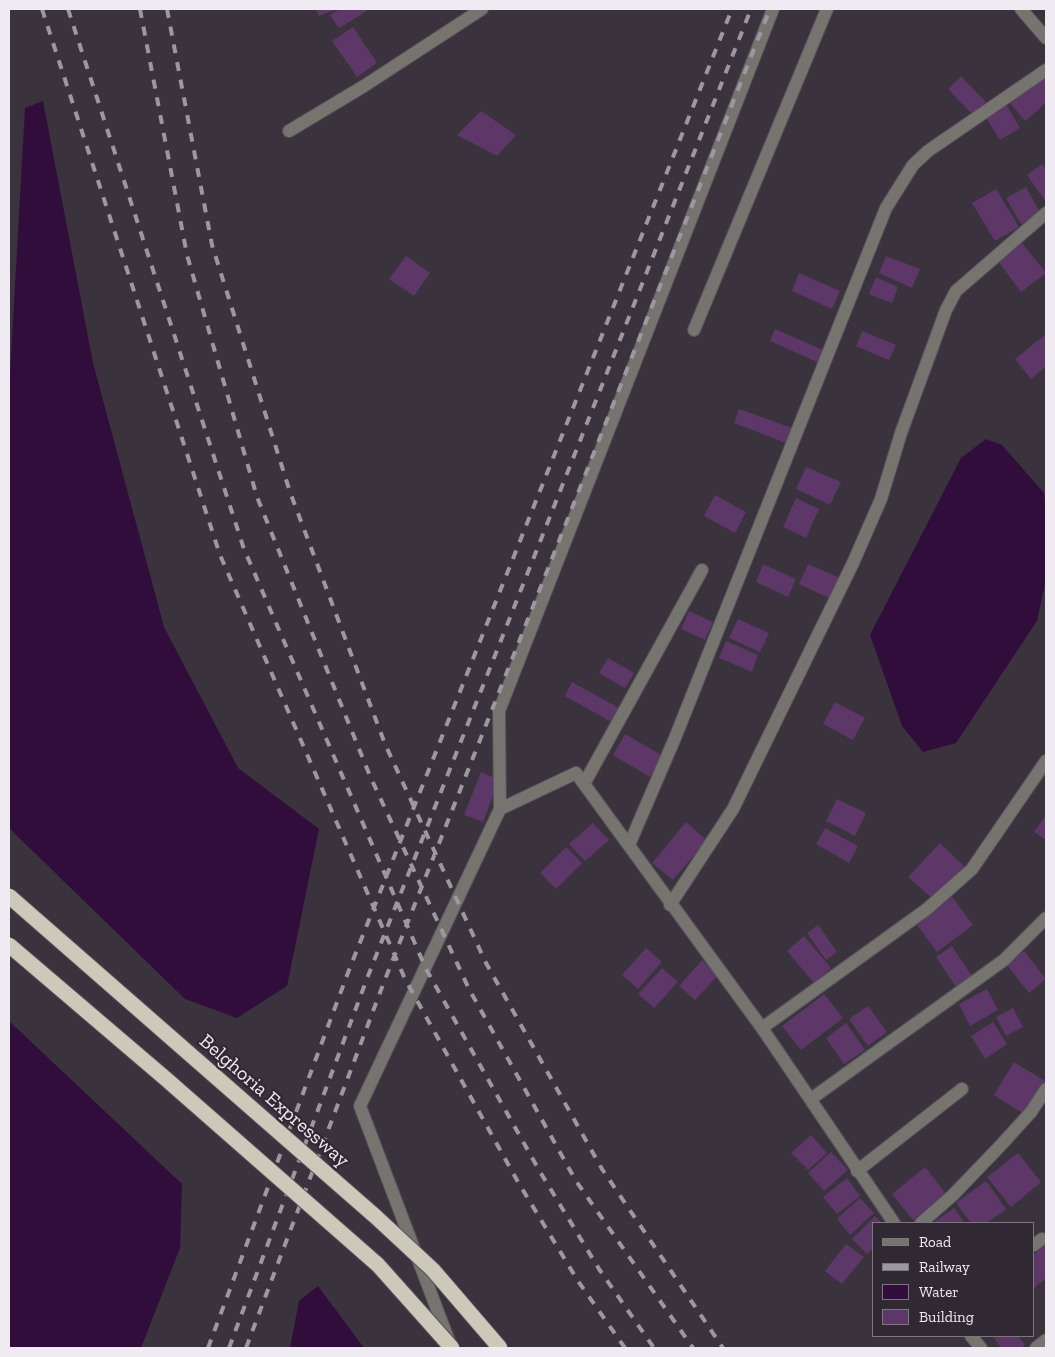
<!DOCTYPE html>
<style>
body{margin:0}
#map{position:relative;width:1055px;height:1357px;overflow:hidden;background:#3a333d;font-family:"Zilla Slab",serif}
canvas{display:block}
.frame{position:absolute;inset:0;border:10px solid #f0ebf2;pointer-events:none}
.legend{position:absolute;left:872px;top:1222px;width:162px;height:115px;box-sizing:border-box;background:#302933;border:1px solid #7d777f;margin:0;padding:6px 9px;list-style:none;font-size:15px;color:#f0ebf2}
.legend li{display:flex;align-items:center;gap:10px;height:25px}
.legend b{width:25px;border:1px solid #7d777f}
</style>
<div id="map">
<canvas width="1055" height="1357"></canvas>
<div class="frame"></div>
<ul class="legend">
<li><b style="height:6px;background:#75746e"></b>Road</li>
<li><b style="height:6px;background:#9d979f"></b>Railway</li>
<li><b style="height:14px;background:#310d3c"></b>Water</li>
<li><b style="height:14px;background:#5c3768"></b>Building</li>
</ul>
</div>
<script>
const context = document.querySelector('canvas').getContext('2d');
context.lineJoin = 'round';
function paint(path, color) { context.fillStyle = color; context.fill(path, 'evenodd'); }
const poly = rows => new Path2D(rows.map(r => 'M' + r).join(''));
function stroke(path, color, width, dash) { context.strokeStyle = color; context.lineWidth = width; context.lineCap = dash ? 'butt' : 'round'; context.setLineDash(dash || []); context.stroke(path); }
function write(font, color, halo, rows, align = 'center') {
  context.font = font + ' "Zilla Slab",serif'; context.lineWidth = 4.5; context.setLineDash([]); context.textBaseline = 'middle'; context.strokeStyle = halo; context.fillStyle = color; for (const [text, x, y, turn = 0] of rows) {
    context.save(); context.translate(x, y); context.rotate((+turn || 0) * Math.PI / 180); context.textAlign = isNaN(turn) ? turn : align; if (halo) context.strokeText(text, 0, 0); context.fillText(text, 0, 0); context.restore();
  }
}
paint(poly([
 [43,101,93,363,164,627,238,768,319,829,287,986,237,1018,185,999,9,828,9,392,25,108],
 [986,439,1002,445,1044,493,1046,511,1046,580,1037,621,956,743,923,752,902,726,870,635,961,458],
 [9,1021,182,1184,180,1248,141,1348,9,1348],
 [318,1286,364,1348,290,1348,299,1301]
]), '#310d3c');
paint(poly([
 [316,9,337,9,319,16],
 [340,9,366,9,367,11,339,28,330,15],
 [353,27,377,63,357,77,332,41],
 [1046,73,1046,103,1025,121,1010,103],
 [961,76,986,102,972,114,948,89],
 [1006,104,1020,128,1000,140,985,116],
 [481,111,516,135,497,156,457,135],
 [1042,164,1046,170,1046,202,1027,175],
 [1026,187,1040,213,1021,224,1006,198],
 [996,189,1019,227,995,241,972,203],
 [1022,243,1046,273,1021,292,998,261],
 [406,256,430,273,414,296,389,279],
 [886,256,920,269,912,288,879,273],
 [799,273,840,291,832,309,792,291],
 [876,277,898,287,892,303,869,294],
 [775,329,823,350,817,362,770,341],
 [862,331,896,345,889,360,856,346],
 [1046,334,1046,366,1031,379,1015,359],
 [739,409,792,428,786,443,734,423],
 [806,467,841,482,830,505,796,489],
 [715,495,746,512,735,533,704,516],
 [796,498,819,509,806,538,783,527],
 [763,564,796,579,788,597,756,582],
 [808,564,840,578,831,599,799,584],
 [689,611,713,622,705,640,681,629],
 [738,619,769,633,760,652,729,638],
 [726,641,758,655,752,672,719,658],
 [608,658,634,673,625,688,599,673],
 [572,682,621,709,613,723,565,696],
 [835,702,865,718,853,740,823,724],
 [625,734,663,756,650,777,613,755],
 [481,772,499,780,483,822,464,815],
 [837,799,866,813,855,836,826,821],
 [1046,815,1046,840,1034,832],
 [686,822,707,840,673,880,652,863],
 [593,823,609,840,585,861,569,844],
 [825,828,858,846,849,863,816,844],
 [940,843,964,866,933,899,908,877],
 [566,847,582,863,556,889,540,873],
 [952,897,973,925,937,952,917,925],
 [818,925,837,952,826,960,807,933],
 [804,936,831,968,814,983,787,951],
 [952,946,972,976,956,987,936,957],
 [646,948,662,962,638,989,622,975],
 [1024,951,1046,979,1029,993,1007,965],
 [702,960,718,975,695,1000,679,986],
 [662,968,678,982,654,1008,638,994],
 [987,989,998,1010,970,1026,959,1004],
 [824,994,843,1018,801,1050,782,1026],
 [868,1006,887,1032,868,1046,849,1019],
 [1013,1008,1023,1027,1006,1036,996,1017],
 [993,1022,1007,1044,985,1059,971,1036],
 [846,1023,865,1050,844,1064,826,1038],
 [1014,1062,1045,1081,1024,1114,994,1095],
 [811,1135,827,1153,808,1170,791,1153],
 [831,1152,848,1170,824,1191,808,1173],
 [1018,1153,1041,1182,1011,1207,987,1177],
 [925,1167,946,1194,913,1220,892,1194],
 [847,1178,860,1196,837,1214,823,1197],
 [986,1181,1006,1209,987,1223,971,1223,956,1203],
 [860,1198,874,1213,850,1235,837,1219],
 [954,1208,965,1223,933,1223],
 [875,1216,882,1223,874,1223,874,1247,867,1254,852,1239],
 [846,1244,864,1257,842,1284,825,1271],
 [1046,1244,1046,1278,1034,1288,1034,1254],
 [993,1336,1018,1336,1025,1345,1021,1348,1001,1348]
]), '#5c3768');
const street = poly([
 [773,9,499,711,500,809,576,773,762,1028,894,1223],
 [1021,9,1046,38],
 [289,131,364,86,482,9],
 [694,330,827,9],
 [584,784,702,570],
 [629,845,675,738,886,208,913,165,928,151,1046,70],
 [670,905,733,809,853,563,881,499,901,433,946,310,956,291,1046,213],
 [762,1028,927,909,972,869,1046,761],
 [811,1099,1004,960,1046,918],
 [857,1171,962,1089],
 [921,1223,952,1196,1002,1144,1031,1112,1046,1089],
 [1034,1245,1042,1239],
 [971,1336,981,1348],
 [449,1341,360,1106,500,809],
 [1036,1348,1046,1340]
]);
stroke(street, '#57505a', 14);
stroke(street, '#75746e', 12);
stroke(poly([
 [42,9,220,555,405,979,518,1182,578,1281,625,1348],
 [68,9,244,549,426,969,539,1170,599,1269,654,1348],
 [140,9,187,255,257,497,370,776,469,989,576,1181,693,1348],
 [167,9,212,245,290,492,385,744,486,963,602,1169,723,1348],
 [208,1348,349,970,732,9],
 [229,1348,368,976,751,9],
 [246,1348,384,982,770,9]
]), '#9d979f', 4, [9, 9]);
const highwayBridge = poly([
 [9,896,376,1217,433,1270,500,1348],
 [9,945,166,1079,378,1265,452,1348]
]);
stroke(highwayBridge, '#57505a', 17, []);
stroke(highwayBridge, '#ccc8ba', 15);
write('20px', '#f0ebf2', '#302933', [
 ["Belghoria Expressway",274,1101,41]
]);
</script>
